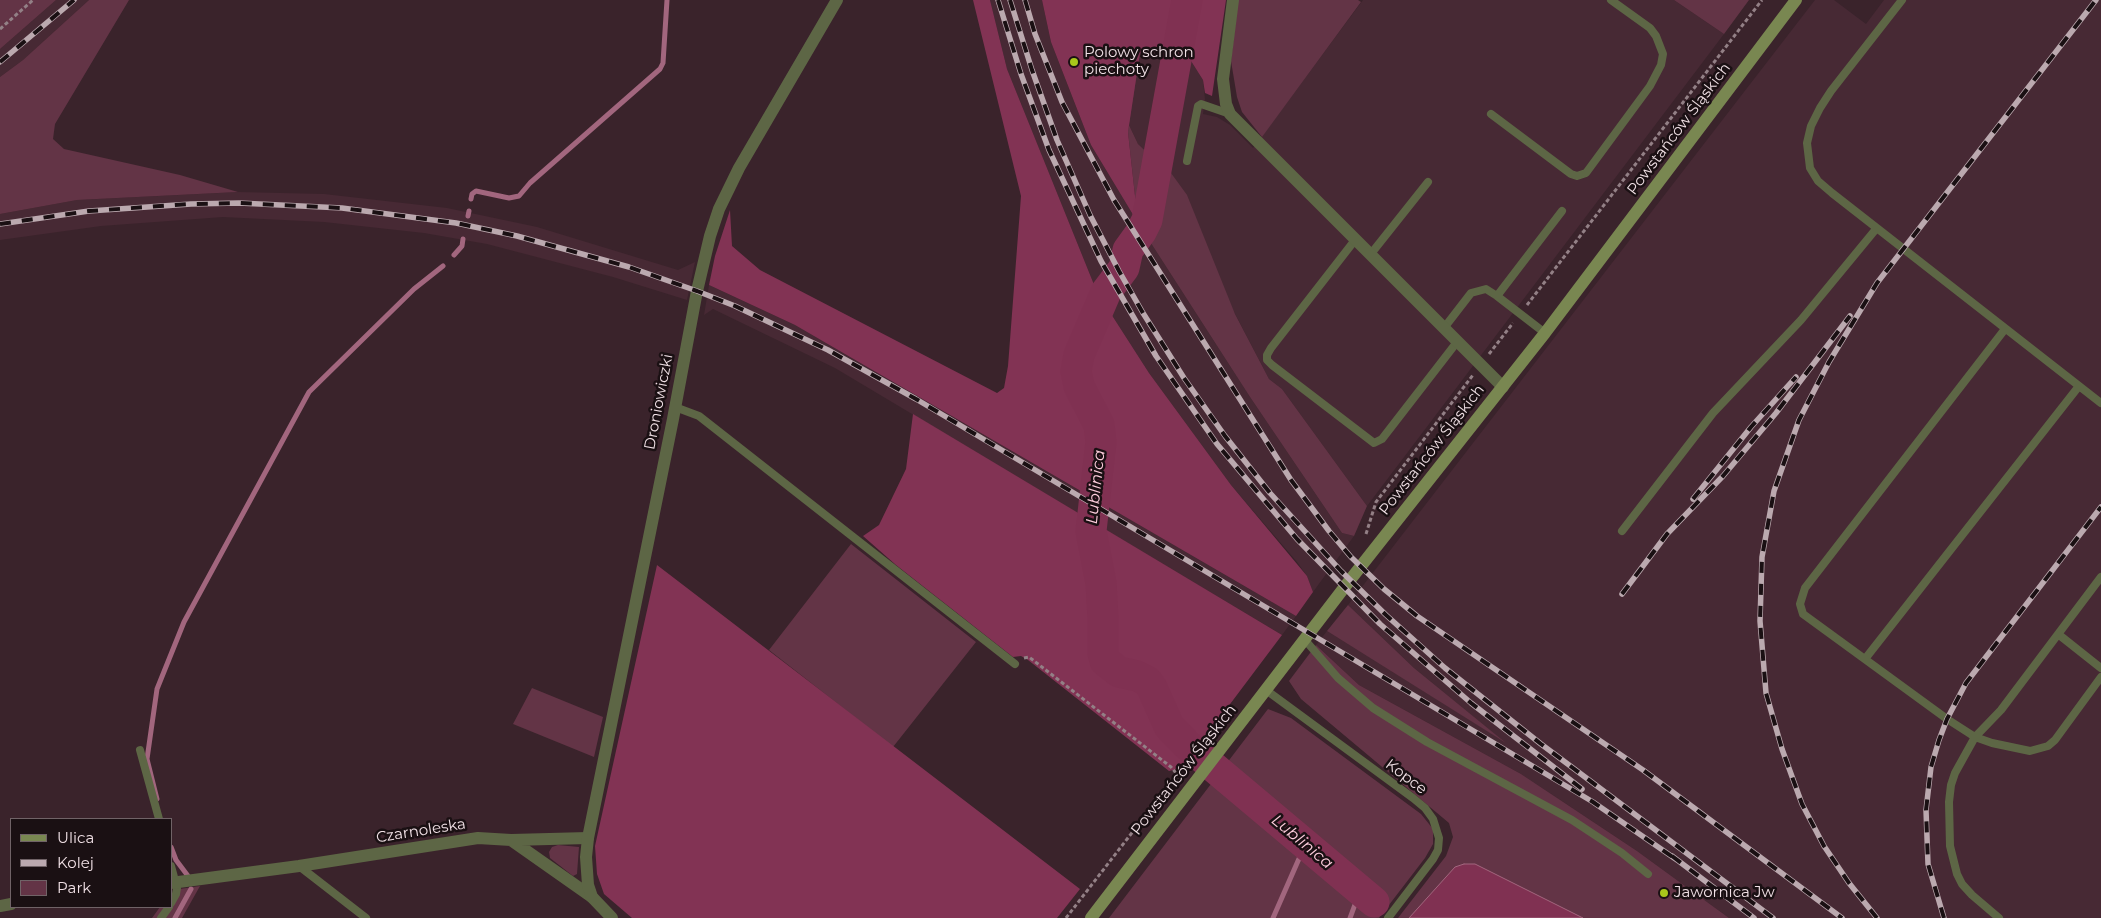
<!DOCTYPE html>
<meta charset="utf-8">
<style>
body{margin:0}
#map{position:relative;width:2101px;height:918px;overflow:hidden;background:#3a232b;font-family:Montserrat,sans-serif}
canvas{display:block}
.legend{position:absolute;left:10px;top:818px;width:162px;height:90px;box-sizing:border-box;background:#1a1013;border:1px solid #706367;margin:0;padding:6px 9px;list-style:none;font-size:15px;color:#f0e0e5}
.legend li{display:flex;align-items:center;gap:10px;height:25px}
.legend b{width:25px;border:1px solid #706367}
</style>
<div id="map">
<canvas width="2101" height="918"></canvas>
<ul class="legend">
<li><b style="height:6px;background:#798751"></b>Ulica</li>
<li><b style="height:6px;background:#bba9af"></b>Kolej</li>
<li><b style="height:14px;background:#633446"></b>Park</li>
</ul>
</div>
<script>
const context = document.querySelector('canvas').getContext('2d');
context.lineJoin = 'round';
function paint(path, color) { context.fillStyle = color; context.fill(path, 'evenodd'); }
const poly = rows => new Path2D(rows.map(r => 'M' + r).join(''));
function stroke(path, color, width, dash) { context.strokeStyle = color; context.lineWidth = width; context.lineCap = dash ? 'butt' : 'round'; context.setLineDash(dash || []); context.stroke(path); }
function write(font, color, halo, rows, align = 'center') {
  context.font = font + ' Montserrat,sans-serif'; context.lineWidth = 5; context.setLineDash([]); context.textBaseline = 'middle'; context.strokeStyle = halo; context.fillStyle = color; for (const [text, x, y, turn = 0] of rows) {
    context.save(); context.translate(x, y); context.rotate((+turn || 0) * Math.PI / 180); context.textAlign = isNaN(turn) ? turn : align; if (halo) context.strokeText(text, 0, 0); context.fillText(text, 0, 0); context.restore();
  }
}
paint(poly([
 [56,0,89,0,23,60,0,77,0,49],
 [990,0,1042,0,1051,42,1091,145,1138,223,1250,397,1342,533,1354,536,1313,592,1307,576,1297,562,1231,485,1149,373,1097,292,1007,69],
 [1363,0,1674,0,1724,34,1367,506,1282,389,1269,379,1155,160,1138,144,1129,125,1140,53,1157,47,1186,53,1203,80,1205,99,1203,114,1217,117,1230,125,1253,148],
 [1815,0,1834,0,1866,24,1884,0,2101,0,2101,918,1729,918,1637,851,1521,774,1359,685,1316,645,1327,631,1502,740,1414,668,1348,605],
 [238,192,324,194,447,208,537,227,678,270,695,262,687,300,613,277,487,244,424,233,324,222,223,217,101,226,0,240,0,214,77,200],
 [709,285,795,325,1296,616,1282,635,835,368,713,309,704,315]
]), '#472934');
paint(poly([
 [0,0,56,0,0,49],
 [89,0,129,0,55,124,53,139,64,149,180,175,238,192,77,200,0,214,0,77,23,60],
 [1165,0,1157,47,1140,53,1129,125,1138,144,1155,160,1163,162,1187,195,1235,314,1269,379,1282,389,1367,506,1354,536,1342,533,1250,397,1138,223,1128,132,1129,121,1102,121],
 [1238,0,1358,0,1361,2,1262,137,1242,112,1237,97,1231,61],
 [1674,0,1749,0,1724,34],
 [851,544,976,642,893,747,769,650],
 [1348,605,1414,668,1506,743,1327,631],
 [1316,645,1359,685,1521,774,1637,851,1729,918,1398,918,1446,856,1453,837,1449,823,1301,699,1289,681],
 [532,688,603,717,594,757,513,724],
 [1268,709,1291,718,1421,814,1433,829,1433,844,1425,858,1379,918,1109,918],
 [558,845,579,847,577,874,573,876,550,858,549,852,552,847],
 [200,886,182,918,152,918,160,907,171,907,173,890]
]), '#633446');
paint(poly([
 [973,0,990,0,1007,69,1097,292,1149,373,1231,485,1307,576,1313,592,1296,616,795,325,709,285,715,256,730,210,732,246,760,270,997,393,1004,388,1008,366,1021,196],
 [1042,0,1226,0,1212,96,1205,93,1203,80,1186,53,1157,47,1140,53,1128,132,1138,223,1091,145,1051,42],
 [913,414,1282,635,1182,768,1169,771,1028,660,1021,656,1013,657,896,565,863,536,879,525,906,469],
 [657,565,1080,889,1057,918,632,918,604,894,597,874,595,846]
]), '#823354');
const water = poly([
 [1464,864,1475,864,1583,918,1409,918,1455,867,1464,864]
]);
paint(water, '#803152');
stroke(water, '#a2667e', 1);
stroke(poly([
 [471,199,472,194,476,191,509,198,519,196,530,183,660,69,663,63,667,0],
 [468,216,469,211],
 [454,255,462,246,463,239],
 [157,799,147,759,157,689,184,622,309,392,414,289,443,266],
 [171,847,176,860,188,876],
 [175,918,191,889],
 [1273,918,1305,845],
 [1350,918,1360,891]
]), '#a2667e', 5);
stroke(poly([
 [1187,0,1147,220,1141,232,1128,250,1124,268,1106,292,1079,355,1076,371,1079,386,1099,425,1101,442,1091,531,1101,583,1103,618,1103,653,1105,661,1119,672,1137,676,1147,681,1152,688,1169,726,1186,744,1374,902]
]), '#803152', 31);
stroke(poly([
 [0,29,33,0],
 [1527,305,1762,0],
 [1489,354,1513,323],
 [1366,534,1376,502,1473,375],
 [1024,658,1029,657,1171,767,1181,779],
 [1066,918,1148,812,1156,808]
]), '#938086', 3, [4, 2.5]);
stroke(poly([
 [1902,0,1831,91,1820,108,1811,126,1807,143,1810,168,1818,181,1832,193,2101,403],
 [1491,114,1571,174,1577,176,1586,173,1650,86,1661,65,1663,54,1656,36,1650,28,1611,0],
 [1187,161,1198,106,1201,104,1230,114],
 [1355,240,1271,348,1267,355,1267,360,1272,365,1374,443,1382,439,1457,342],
 [1370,255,1428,182],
 [1444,328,1471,293,1486,289,1497,296],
 [2005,329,1805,588,1800,604,1803,614,1947,719,1975,737,1992,743,2030,751,2048,746,2055,740,2101,677],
 [1545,333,1497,296,1562,211],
 [675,407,699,416,1015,664],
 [1622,531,1713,413,1801,320,1876,229],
 [2058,634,2101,668],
 [1305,640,1338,678,1373,708,1427,742,1572,820,1622,853,1648,874],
 [1865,659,2079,386],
 [1266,690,1413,798,1425,808,1433,819,1439,838,1438,850,1433,859,1388,918],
 [140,750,159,819],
 [171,866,177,888,176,894,171,903],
 [299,866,366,918],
 [161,918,169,907],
 [1999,918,1972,895,1962,884,1957,874,1950,846,1949,802,1951,785,1955,773,1975,737,2001,710,2101,577]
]), '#5d6645', 8);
stroke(poly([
 [1233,0,1223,79,1226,104,1230,114,1503,387],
 [511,840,592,897],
 [171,883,299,866,478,838,511,840,588,838],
 [0,906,11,904]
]), '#5d6645', 12);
stroke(poly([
 [612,918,592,897,588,885,586,857,588,838,673,419,697,291,710,236,719,209,739,168,837,0]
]), '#5d6645', 12);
stroke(poly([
 [1091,918,1350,580,1545,333,1796,0]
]), '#798751', 12);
const rail = poly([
 [998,0,1021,74,1049,150,1101,261,1156,356,1217,444,1297,539,1380,624,1471,703,1582,789],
 [1010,0,1032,70,1057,140,1090,215,1119,271,1143,313,1184,378,1225,436,1270,493,1341,571,1386,615,1445,668,1541,744,1773,918],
 [1025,0,1035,34,1062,102,1114,200,1291,480,1329,531,1351,557,1384,589,1417,616,1643,770,1842,918],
 [0,62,74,0],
 [0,224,89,211,191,204,239,203,342,208,456,223,517,236,629,267,697,291,735,306,828,350,916,399,1593,802,1677,860],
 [1693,499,1751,427,1796,377],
 [1622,594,1667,534,1723,476,1776,413,1850,316],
 [1672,856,1754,918],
 [1877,918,1849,883,1824,846,1802,804,1782,749,1766,693,1760,621,1762,557,1774,491,1799,420,1829,362,1877,283,2096,0],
 [1944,918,1928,864,1926,810,1931,767,1939,740,1947,719,1966,683,2101,507]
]);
stroke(rail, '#bba9af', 5.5);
stroke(rail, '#1a1013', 4, [11]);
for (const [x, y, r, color] of [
 [1074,62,5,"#a9c71b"],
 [1664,893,5,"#a9c71b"]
]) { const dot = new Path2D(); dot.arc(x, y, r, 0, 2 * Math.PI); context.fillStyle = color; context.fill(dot); stroke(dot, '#1a1013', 2); }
write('15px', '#f0e0e5', '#1a1013', [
 ["Polowy schron",1084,53],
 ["piechoty",1084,70],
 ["Jawornica Jw",1674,893]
], 'left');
write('15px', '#f0e0e5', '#1a1013', [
 ["Powstańców Śląskich",1679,129,-53],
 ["Droniowiczki",659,402,-79],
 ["Powstańców Śląskich",1432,450,-52],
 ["Powstańców Śląskich",1184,770,-52],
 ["Kopce",1406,777,37],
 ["Czarnoleska",421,831,-9]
]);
write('italic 16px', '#fecedd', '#1a1013', [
 ["Lublinica",1096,487,-84],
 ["Lublinica",1302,842,40]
]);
</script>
